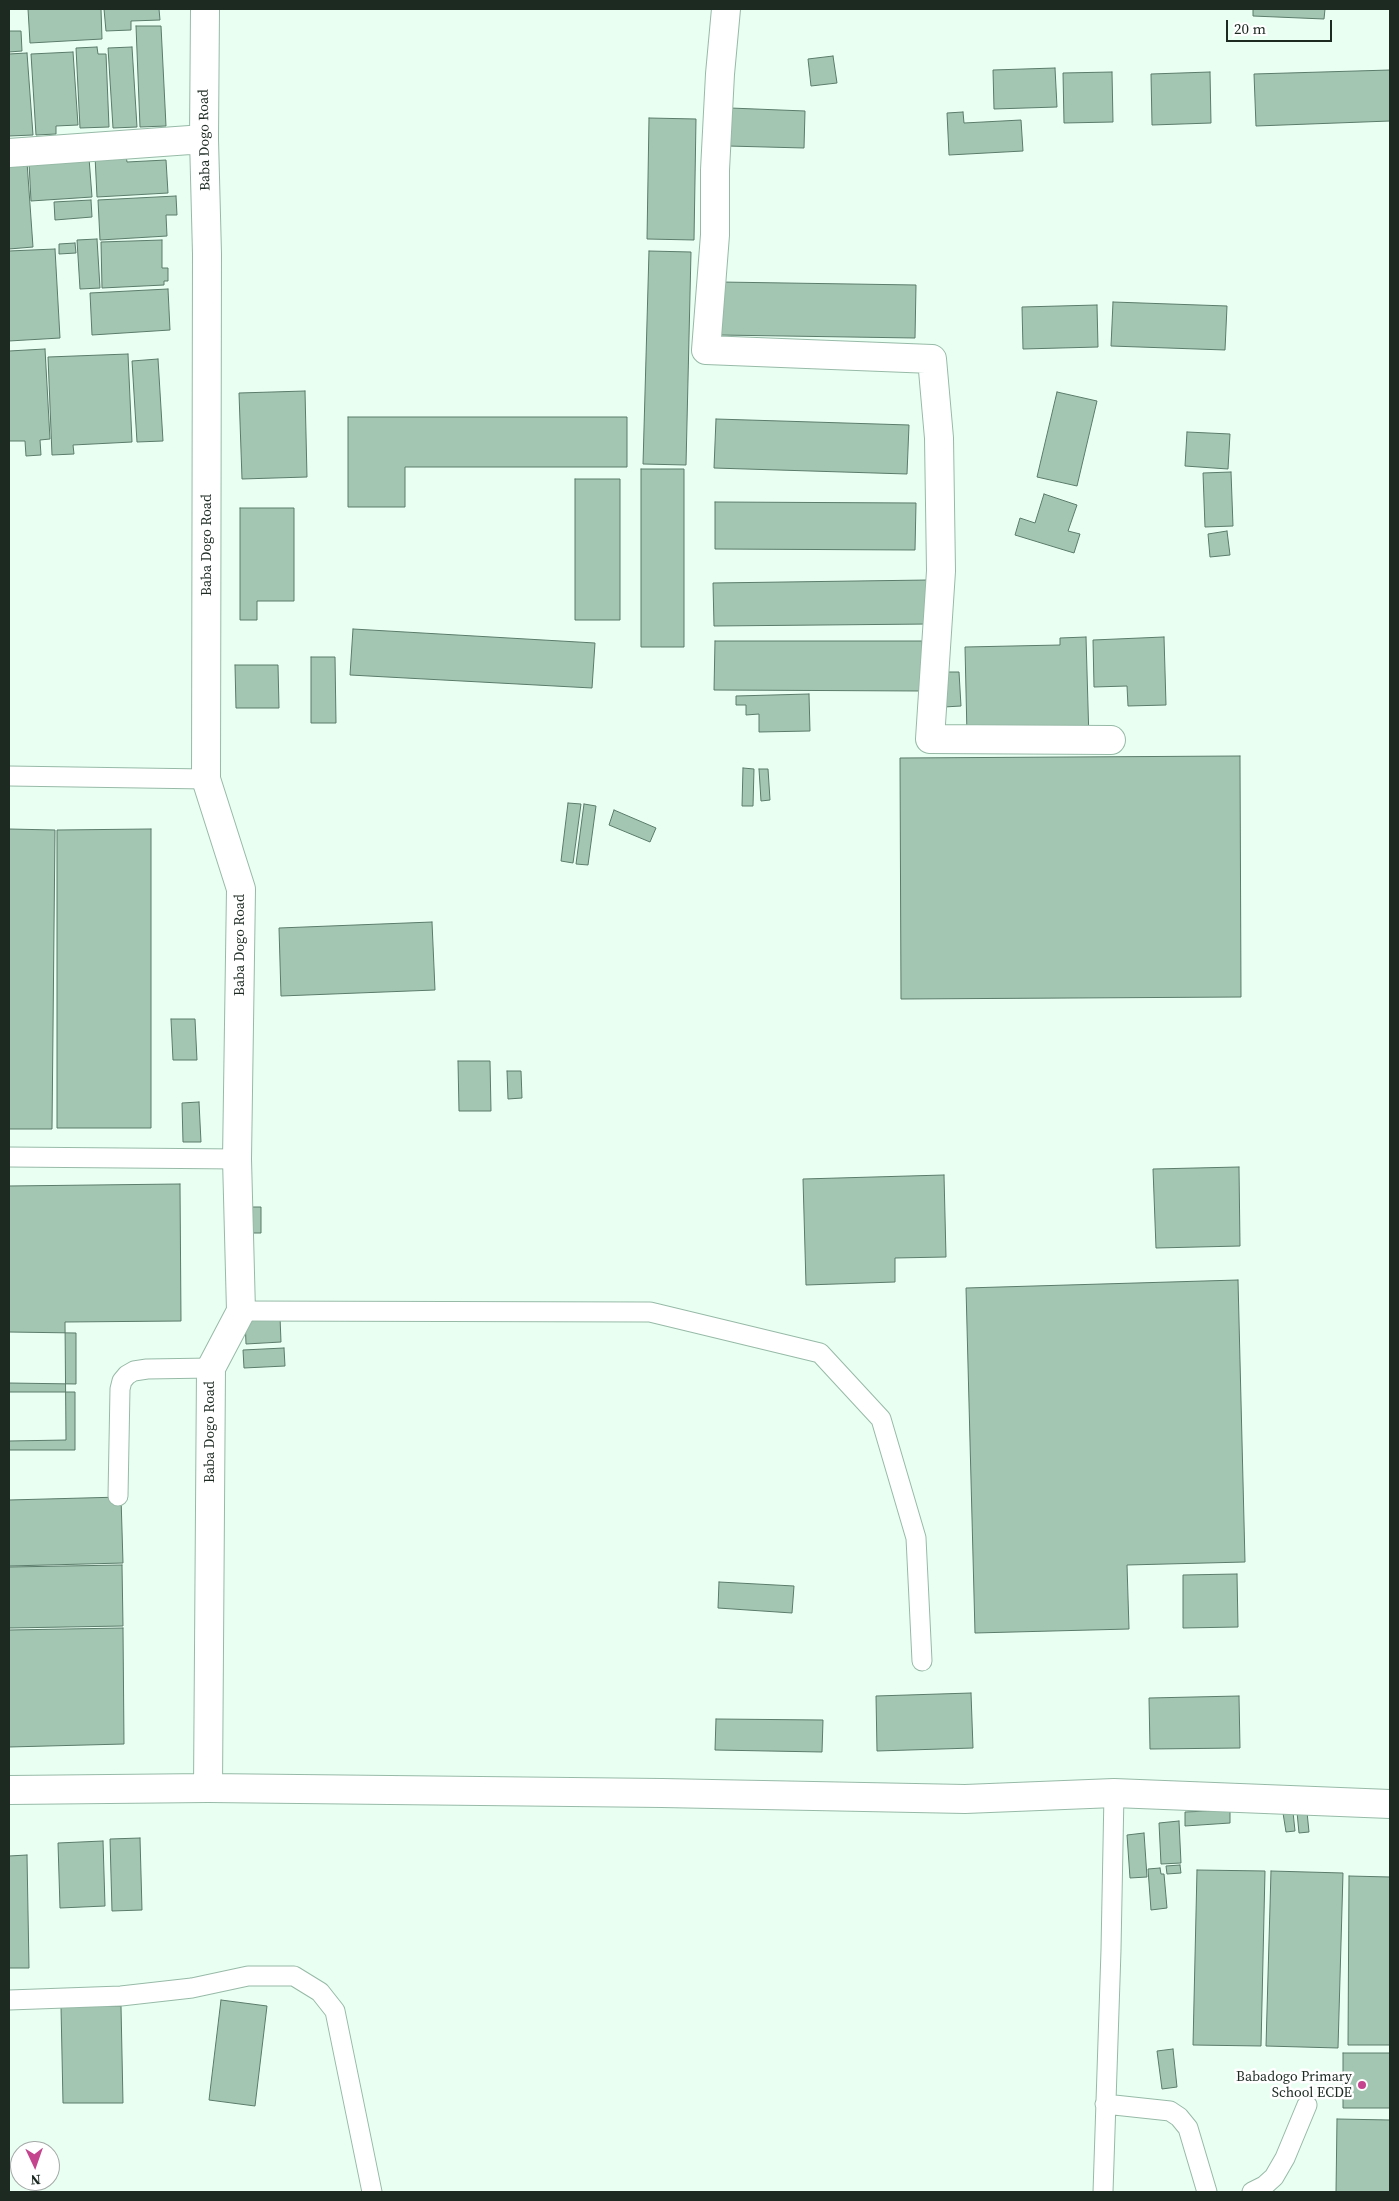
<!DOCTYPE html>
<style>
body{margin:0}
#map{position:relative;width:1399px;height:2201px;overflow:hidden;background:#e9fff2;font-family:"Source Serif 4",serif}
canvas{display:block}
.frame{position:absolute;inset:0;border:10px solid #1c2a22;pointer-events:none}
.north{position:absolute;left:10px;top:2141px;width:50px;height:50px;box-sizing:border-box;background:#fff;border:1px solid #a4aaa7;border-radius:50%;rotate:177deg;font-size:14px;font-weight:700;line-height:20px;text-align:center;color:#1c2a22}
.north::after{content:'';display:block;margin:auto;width:18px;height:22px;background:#c4448e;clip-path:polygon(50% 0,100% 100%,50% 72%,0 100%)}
.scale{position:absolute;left:1226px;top:20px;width:106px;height:22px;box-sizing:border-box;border:2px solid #1c2a22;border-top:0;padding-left:6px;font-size:15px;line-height:18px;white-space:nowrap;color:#1c2a22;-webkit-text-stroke:4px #fff;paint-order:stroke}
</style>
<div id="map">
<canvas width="1399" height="2201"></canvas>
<div class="frame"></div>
<div class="north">N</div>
<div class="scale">20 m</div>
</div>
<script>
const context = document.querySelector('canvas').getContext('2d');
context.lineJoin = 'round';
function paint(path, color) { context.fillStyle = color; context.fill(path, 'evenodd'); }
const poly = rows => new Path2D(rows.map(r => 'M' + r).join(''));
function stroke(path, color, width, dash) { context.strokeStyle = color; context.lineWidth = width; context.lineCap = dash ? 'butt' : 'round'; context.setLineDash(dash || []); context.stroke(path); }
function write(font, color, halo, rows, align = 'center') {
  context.font = font + ' "Source Serif 4",serif'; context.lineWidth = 5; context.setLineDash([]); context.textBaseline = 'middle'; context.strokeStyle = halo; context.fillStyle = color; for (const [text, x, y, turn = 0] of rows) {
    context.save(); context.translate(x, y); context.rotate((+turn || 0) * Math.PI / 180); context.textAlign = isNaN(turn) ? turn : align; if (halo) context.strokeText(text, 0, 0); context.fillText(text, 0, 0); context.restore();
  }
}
const building = poly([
 [28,9,101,9,102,39,30,43,28,9],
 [104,9,159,9,160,20,131,21,131,30,106,31,104,9],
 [1253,9,1325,9,1324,19,1253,16,1253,9],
 [136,26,161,26,166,126,140,127,136,26],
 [9,31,21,31,22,51,9,52,9,31],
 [97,47,98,54,106,54,109,127,80,128,76,48,97,47],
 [132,47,137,127,113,128,108,48,132,47],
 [73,52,78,125,56,126,56,134,36,135,31,54,73,52],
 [27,53,33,135,9,136,9,54,27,53],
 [833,56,837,83,811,86,808,59,833,56],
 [1055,68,1057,107,994,109,993,70,1055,68],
 [1390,70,1390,121,1256,126,1254,74,1390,70],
 [1112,72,1113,122,1064,123,1063,73,1112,72],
 [1210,72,1211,123,1152,125,1151,74,1210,72],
 [730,108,805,111,804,148,728,146,730,108],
 [963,112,964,123,1021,120,1023,151,949,155,947,113,963,112],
 [649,118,696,119,694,240,647,239,649,118],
 [126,155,127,162,166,160,168,193,97,197,95,156,126,155],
 [89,158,92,197,31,201,29,163,89,158],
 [27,162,33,247,9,249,9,164,27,162],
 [176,196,177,215,166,215,167,236,100,240,98,200,176,196],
 [91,200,92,217,55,220,54,202,91,200],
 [97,239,100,288,80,289,77,240,97,239],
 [162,240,162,268,168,268,168,281,164,281,164,285,102,288,101,242,162,240],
 [75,243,76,253,59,254,59,244,75,243],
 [55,249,60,338,9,341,9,251,55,249],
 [649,251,691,252,686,465,643,464,649,251],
 [720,282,916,285,915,338,719,335,720,282],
 [168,289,170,330,92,335,90,293,168,289],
 [1113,302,1227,306,1225,350,1111,346,1113,302],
 [1097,305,1098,347,1023,349,1022,307,1097,305],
 [45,349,50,439,40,440,41,455,26,456,25,441,9,441,9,351,45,349],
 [128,354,132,442,73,445,74,454,52,455,48,357,128,354],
 [158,359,163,441,137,442,132,361,158,359],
 [305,391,307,477,242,479,239,393,305,391],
 [1057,392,1097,401,1077,486,1037,477,1057,392],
 [348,417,627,417,627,467,405,467,405,507,348,507,348,417],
 [716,419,909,425,907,474,714,468,716,419],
 [1187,432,1230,434,1228,469,1185,466,1187,432],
 [641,469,684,469,684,647,641,647,641,469],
 [1231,472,1233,526,1205,527,1203,473,1231,472],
 [575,479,620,479,620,620,575,620,575,479],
 [1044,494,1077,505,1068,531,1080,534,1074,553,1015,535,1020,518,1035,523,1044,494],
 [715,502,916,503,915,550,715,549,715,502],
 [240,508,294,508,294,601,257,601,257,620,240,620,240,508],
 [1227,531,1230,555,1210,557,1208,534,1227,531],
 [929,580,929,624,714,626,713,583,929,580],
 [353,629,595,643,592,688,350,675,353,629],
 [1086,637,1089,740,967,735,965,647,1060,645,1060,638,1086,637],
 [1164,637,1166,705,1128,706,1127,686,1094,687,1093,640,1164,637],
 [715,641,922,641,922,691,714,690,715,641],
 [311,657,335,657,336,723,311,723,311,657],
 [235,665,278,665,279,708,236,708,235,665],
 [942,672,959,672,961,706,944,707,942,672],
 [809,694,810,731,759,732,759,714,746,715,746,705,736,705,736,696,809,694],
 [1240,756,1241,997,901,999,900,758,1240,756],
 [743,768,754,769,753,806,742,806,743,768],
 [759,769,768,769,770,800,761,801,759,769],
 [568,803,581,804,573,863,561,861,568,803],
 [584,804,596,806,588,865,576,864,584,804],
 [614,810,656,828,650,842,609,825,614,810],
 [9,829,55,830,52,1129,9,1129,9,829],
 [151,829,151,1128,57,1128,57,830,151,829],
 [432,922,435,990,281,996,279,928,432,922],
 [171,1019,195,1019,197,1060,173,1060,171,1019],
 [458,1061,490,1061,491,1111,459,1111,458,1061],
 [507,1071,521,1071,522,1098,508,1099,507,1071],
 [199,1102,201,1142,183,1142,182,1103,199,1102],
 [1239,1167,1240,1246,1156,1248,1153,1169,1239,1167],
 [944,1175,946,1257,895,1258,895,1282,806,1285,803,1179,944,1175],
 [180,1184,181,1321,65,1322,66,1440,9,1441,9,1186,180,1184],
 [246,1207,261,1207,261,1233,246,1233,246,1207],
 [1238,1280,1245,1562,1127,1565,1129,1629,975,1633,966,1288,1238,1280],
 [280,1317,281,1342,246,1344,245,1318,280,1317],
 [9,1332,76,1333,76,1384,9,1383,9,1332],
 [284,1348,285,1366,244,1368,243,1350,284,1348],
 [9,1392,75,1392,75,1450,9,1450,9,1392],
 [121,1497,123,1563,9,1566,9,1500,121,1497],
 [122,1565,123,1626,9,1628,9,1567,122,1565],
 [1237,1574,1238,1627,1183,1628,1183,1575,1237,1574],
 [719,1582,794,1586,792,1613,718,1608,719,1582],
 [123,1628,124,1744,9,1747,9,1630,123,1628],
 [971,1693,973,1748,877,1751,876,1696,971,1693],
 [1239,1696,1240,1748,1150,1749,1149,1698,1239,1696],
 [716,1719,823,1720,822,1752,715,1750,716,1719],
 [1230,1810,1230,1823,1185,1826,1185,1812,1230,1810],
 [1293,1812,1295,1831,1286,1832,1283,1813,1293,1812],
 [1297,1812,1307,1812,1309,1832,1299,1833,1297,1812],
 [1179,1821,1181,1863,1161,1864,1159,1823,1179,1821],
 [1144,1833,1147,1877,1130,1878,1127,1835,1144,1833],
 [140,1838,142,1910,112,1911,110,1839,140,1838],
 [103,1841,105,1906,60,1908,58,1843,103,1841],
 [27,1855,29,1968,9,1968,9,1856,27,1855],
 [1180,1865,1181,1873,1167,1874,1166,1866,1180,1865],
 [1160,1868,1161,1874,1164,1874,1167,1908,1151,1910,1148,1869,1160,1868],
 [1197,1870,1265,1871,1261,2046,1193,2045,1197,1870],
 [1271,1871,1343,1873,1338,2048,1266,2046,1271,1871],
 [1349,1876,1390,1877,1390,2045,1348,2045,1349,1876],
 [221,2000,267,2006,255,2106,209,2100,221,2000],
 [121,2006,123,2103,63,2103,61,2007,121,2006],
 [1173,2049,1177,2087,1162,2089,1157,2051,1173,2049],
 [1343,2053,1390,2053,1390,2108,1343,2108,1343,2053],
 [1337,2119,1390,2120,1390,2192,1336,2192,1337,2119]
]);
paint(building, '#a3c6b2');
stroke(building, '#5b7c6a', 1);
const service = poly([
 [9,776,206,779],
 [9,1157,237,1159],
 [241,1311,650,1312,820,1353,881,1419,916,1538,922,1661],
 [118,1496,120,1389,122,1381,127,1375,134,1371,147,1369,211,1368],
 [9,2000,121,1996,192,1988,248,1976,294,1976,320,1992,335,2011,372,2192],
 [1105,2104,1170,2111,1179,2117,1188,2128,1207,2192],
 [1103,2192,1111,1950,1114,1793],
 [1252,2192,1264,2186,1274,2177,1285,2158,1307,2105]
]);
const minor = poly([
 [205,9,204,139,207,254,206,779,241,889,237,1159,241,1311,211,1368,208,1788],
 [726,9,720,74,715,170,715,235,706,350,932,359,939,438,941,571,930,739,1111,740],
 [9,153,204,139],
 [9,1790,208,1788,662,1793,965,1799,1114,1793,1390,1804]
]);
stroke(service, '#97baa7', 21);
stroke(minor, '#97baa7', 30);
stroke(service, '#fff', 19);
stroke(minor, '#fff', 28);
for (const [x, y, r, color] of [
 [1362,2085,5,"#c4448e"]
]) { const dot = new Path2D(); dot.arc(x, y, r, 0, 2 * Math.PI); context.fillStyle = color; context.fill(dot); stroke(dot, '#fff', 2); }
write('14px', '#1c2a22', '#fff', [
 ["Baba Dogo Road",205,140,-91],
 ["Baba Dogo Road",207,545,-90],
 ["Baba Dogo Road",240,945,-90],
 ["Baba Dogo Road",210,1432,-90]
]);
write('14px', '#1c2a22', '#fff', [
 ["Babadogo Primary",1352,2077],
 ["School ECDE",1352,2093]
], 'right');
</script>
